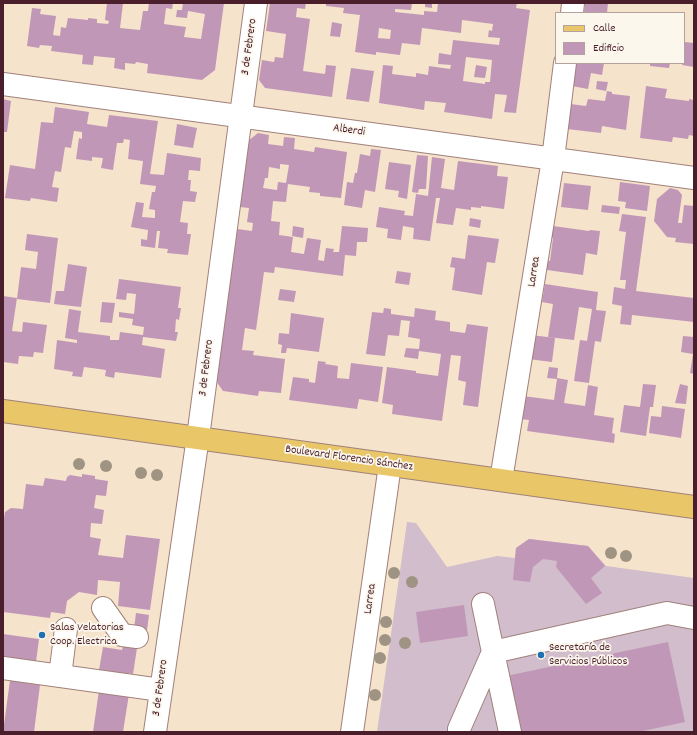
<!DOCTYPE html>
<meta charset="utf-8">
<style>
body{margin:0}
#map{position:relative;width:697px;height:735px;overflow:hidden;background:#f6e3cb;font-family:Dekko,sans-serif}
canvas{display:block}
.frame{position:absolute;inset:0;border:4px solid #4a1f2b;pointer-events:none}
.legend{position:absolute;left:555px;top:12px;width:130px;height:52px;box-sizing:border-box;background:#fbf7ec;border:1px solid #b4a19f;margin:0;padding:5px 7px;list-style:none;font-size:12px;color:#4a1f2b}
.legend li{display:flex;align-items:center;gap:8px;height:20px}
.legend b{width:20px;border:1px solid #b4a19f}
</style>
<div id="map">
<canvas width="697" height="735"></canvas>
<div class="frame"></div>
<ul class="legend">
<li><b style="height:5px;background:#e9c769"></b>Calle</li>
<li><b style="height:11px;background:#c197b8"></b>Edificio</li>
</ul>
</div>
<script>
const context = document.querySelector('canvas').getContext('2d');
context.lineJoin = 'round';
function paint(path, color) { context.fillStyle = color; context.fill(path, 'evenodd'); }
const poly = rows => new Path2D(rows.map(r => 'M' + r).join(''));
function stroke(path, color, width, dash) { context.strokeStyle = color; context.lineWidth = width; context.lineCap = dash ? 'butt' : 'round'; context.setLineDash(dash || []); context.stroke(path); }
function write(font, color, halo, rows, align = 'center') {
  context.font = font + ' Dekko,sans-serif'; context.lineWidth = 3.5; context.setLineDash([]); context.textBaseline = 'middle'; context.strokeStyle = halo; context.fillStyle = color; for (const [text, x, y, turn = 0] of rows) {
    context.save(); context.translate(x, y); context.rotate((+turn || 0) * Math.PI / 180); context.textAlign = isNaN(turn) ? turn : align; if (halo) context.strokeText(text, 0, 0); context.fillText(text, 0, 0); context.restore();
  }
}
paint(poly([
 [407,522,416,523,447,567,497,556,515,558,516,548,529,539,588,546,606,566,694,578,694,732,377,732]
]), '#d1bdcb');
paint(poly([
 [107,3,123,3,120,28,140,30,143,11,148,11,149,3,173,3,172,9,166,8,164,24,186,27,184,37,201,39,205,14,188,11,187,18,176,17,177,10,182,10,183,3,224,3,215,70,202,80,147,73,148,64,136,62,135,64,125,63,125,70,114,68,115,58,94,56,93,65,82,64,83,55,51,51,52,46,40,45,39,48,27,46,32,8,41,9,40,14,56,16,53,35,60,36,61,27,66,28,68,18,88,20,88,18,97,19,97,23,108,24,109,21,105,20],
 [270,3,306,3,305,9,297,8,296,17,310,19,303,71,325,74,326,65,336,66,332,97,265,88,259,80,262,60,274,62,275,57,283,58,286,34,266,31],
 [326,3,412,3,411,10,395,9,395,12,424,15,424,11,437,12,438,3,517,3,516,8,530,10,516,113,504,112,507,95,495,94,492,119,444,112,446,103,425,101,424,110,379,103,383,65,393,66,392,74,416,77,416,73,428,75,429,66,450,69,451,65,438,64,439,53,451,55,453,40,499,45,500,38,488,37,489,30,492,31,493,24,462,20,461,33,422,28,420,45,402,43,400,55,376,52,376,55,355,52,360,15,343,13,344,8,326,6],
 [379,28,391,30,390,39,378,38],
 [466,57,492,60,490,82,485,82,485,84,463,81],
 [425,3,432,3,432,8,425,7],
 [579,3,608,3,607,13,584,13,585,5],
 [332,22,342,24,340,37,330,36],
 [685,42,694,43,694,67,682,65,683,63,684,63],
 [569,63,604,63,602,75,591,73,588,89,566,85],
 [650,63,670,63,669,68,650,66],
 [476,65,487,67,485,78,474,77],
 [351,68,374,71,369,102,346,99],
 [597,81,608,82,606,91,596,89],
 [646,86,667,89,665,98,689,101,689,99,694,100,694,136,689,135,688,139,673,137,672,142,640,138],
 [607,91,612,92,612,94,630,96,626,130,602,126,601,133,567,129,563,103,586,106,588,99,605,101],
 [3,99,11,101,7,132,3,132],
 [55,107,89,112,87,124,107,127,109,115,158,121,150,174,164,175,167,153,201,158,200,171,189,170,188,180,191,180,190,191,197,192,195,202,183,201,180,222,188,223,187,234,191,234,188,255,167,253,168,249,158,248,160,231,157,231,155,248,141,246,141,239,147,240,148,230,131,227,136,202,144,203,142,217,155,218,155,210,149,209,152,192,155,192,156,186,140,184,143,161,128,159,130,140,124,139,123,143,117,143,113,170,101,168,103,158,92,157,92,161,76,159,79,138,82,139,82,132,74,131,71,148,65,147,61,172,55,171,52,187,59,188,57,202,31,198,30,201,5,198,10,165,35,169,41,122,53,123],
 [177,124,197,128,193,148,174,145],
 [258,133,269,135,268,144,283,146,284,137,295,138,294,149,314,152,315,147,347,152,341,198,320,196,320,193,309,192,310,187,288,184,286,202,273,201,271,221,280,222,279,235,293,237,291,252,304,254,307,238,321,240,318,260,324,261,326,248,334,249,333,252,339,252,342,226,368,228,367,242,357,242,356,256,345,255,343,276,275,267,274,273,264,272,256,330,245,328,242,350,254,351,253,355,285,359,281,393,259,391,258,396,223,391,216,381,237,229,252,231,253,223,247,222,249,208,240,207,248,141],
 [280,164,289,165,286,183,278,182,277,190,263,188,265,178,268,178,269,167,280,169],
 [371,149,381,150,375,192,365,190,362,208,344,205,347,182,353,183,355,173,357,173,360,154,370,156],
 [417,155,428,156,426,189,419,189,418,193,412,192],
 [432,157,445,159,441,188,454,190,458,161,498,166,497,176,508,177,504,209,481,206,481,208,471,207,471,210,456,208,453,225,436,223,440,198,436,198,430,241,413,239,414,228,403,226,401,240,387,238,388,229,376,227,379,207,405,211,404,215,413,216,416,194,428,196],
 [389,162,411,165,407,199,398,197,399,191,385,189],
 [620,182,650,186,647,211,625,208,626,202,618,201],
 [564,183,591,186,588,210,561,207],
 [670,188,678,190,682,195,678,223,682,223,684,205,694,206,694,244,675,242,676,238,667,237,654,221,657,199],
 [602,205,620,207,619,214,601,212],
 [622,214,646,217,636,291,694,298,694,322,632,315,631,325,620,324,622,306,612,304,614,287,625,289,626,280,620,280,626,232,619,231],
 [470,218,481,220,480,228,469,226],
 [546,225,589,231,590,230,600,231,597,255,586,253,583,275,540,269,542,260,550,261,553,238,545,237],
 [293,226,304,228,303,238,292,236],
 [27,234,58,238,50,303,17,299,21,267,36,269,38,252,25,250],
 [468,235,499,239,495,263,487,262,482,295,452,290,455,268,450,267,452,257,465,259],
 [68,264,87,267,81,307,54,304,56,291,64,291],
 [397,271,411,273,409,285,395,283],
 [119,279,181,287,178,308,181,308,179,320,176,319,175,332,178,332,176,341,143,337,142,345,165,349,161,378,115,372,114,378,105,376,106,370,84,367,82,377,72,376,73,372,54,369,57,340,77,343,77,340,65,338,69,309,81,311,78,332,110,336,110,340,119,340,120,332,143,335,144,327,132,325,133,319,119,317,119,312,134,314,136,294,127,293,126,300,116,299],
 [545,284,598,292,596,310,606,311,601,342,595,341,589,383,574,381,580,340,587,341,592,309,579,307,574,340,548,337,553,304,542,302],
 [280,289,296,291,294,302,278,300],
 [3,296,17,298,12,331,22,332,23,322,47,325,43,353,34,352,33,357,19,356,18,364,3,362],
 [102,302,115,303,112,323,100,322],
 [384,308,391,309,391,314,414,317,415,308,436,311,435,320,450,322,450,331,465,333,467,324,488,327,478,407,463,405,466,382,458,380,461,356,451,355,442,421,392,414,393,405,382,403,387,367,416,371,416,373,438,376,441,354,419,351,418,359,404,357,406,348,419,349,420,339,408,337,410,321,401,320,399,336,388,335,385,356,366,354,372,312,383,313],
 [291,313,324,318,319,352,287,348,286,353,281,353,282,345,278,344,279,333,289,334],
 [531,335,555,338,552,362,528,359],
 [683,336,694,337,694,374,690,373,693,354,681,352],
 [318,361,326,362,325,364,338,366,337,378,349,379,351,363,383,367,378,402,359,399,357,409,289,400,293,377,309,379,309,382,315,383],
 [549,367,558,368,557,378,568,380,564,403,585,406,588,385,598,387,594,415,614,418,612,433,615,434,614,443,527,431,529,420,520,419,523,396,554,400,557,379,547,378],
 [643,384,656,385,653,407,650,407,646,436,620,432,624,405,640,407],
 [680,384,688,386,686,404,675,403],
 [662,406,685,409,681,438,649,433,651,416,661,417],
 [82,474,95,476,95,479,108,481,106,496,96,495,94,508,104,510,102,524,91,523,90,537,101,539,98,555,123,558,126,535,160,539,150,610,118,606,120,582,98,580,97,595,79,592,67,601,65,614,51,612,50,618,3,612,3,524,5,512,11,508,23,509,26,484,43,486,45,478,66,481,67,477,70,475,82,477],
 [529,539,588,546,605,566,591,578,602,593,586,604,556,567,557,561,543,559,533,567,530,582,513,580,516,548],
 [464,605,468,636,420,643,416,612],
 [136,613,149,615,147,630,134,629],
 [3,634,39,639,36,662,29,661,26,683,40,685,34,732,3,732,13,658,3,657],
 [668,642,685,722,638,732,518,732,506,676],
 [123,646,137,648,133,674,129,673,126,694,129,694,123,732,93,732,99,690,106,691,109,671,99,670,103,647,122,650]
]), '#c197b8');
const minor = poly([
 [572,13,573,3],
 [3,84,694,178],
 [501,480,553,159,565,63],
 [483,604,493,652,667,613,694,618],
 [103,608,122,635,137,637],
 [493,652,510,732],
 [3,668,161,690],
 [60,676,66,629],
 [155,732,198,437,256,3],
 [352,732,390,465],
 [459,732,459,729,493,652]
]);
const major = poly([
 [3,411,694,507]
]);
stroke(minor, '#a0817b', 24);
stroke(major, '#a0817b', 24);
stroke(minor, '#fff', 22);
stroke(major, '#e9c769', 22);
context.fillStyle = '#9f9484';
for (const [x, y] of [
 [79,464],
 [106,466],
 [141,473],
 [157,475],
 [611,553],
 [626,556],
 [394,573],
 [412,582],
 [386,622],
 [385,640],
 [405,643],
 [380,658],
 [375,695]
]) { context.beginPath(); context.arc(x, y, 6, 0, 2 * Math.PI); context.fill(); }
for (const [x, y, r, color] of [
 [42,635,4,"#1f6fb2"],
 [541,655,4,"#1f6fb2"]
]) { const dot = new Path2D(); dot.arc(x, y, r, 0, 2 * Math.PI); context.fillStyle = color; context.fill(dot); stroke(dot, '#fbf7ec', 1.5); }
write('12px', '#4a1f2b', '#fbf7ec', [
 ["3 de Febrero",250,47,-82],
 ["Alberdi",349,131,8],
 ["Larrea",535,272,-81],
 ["3 de Febrero",207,368,-83],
 ["Boulevard Florencio Sánchez",349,459,8],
 ["Larrea",371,599,-82],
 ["3 de Febrero",161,688,-82]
]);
write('12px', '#4a1f2b', '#fbf7ec', [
 ["Salas Velatorias",50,628],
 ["Coop. Electrica",50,642],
 ["Secretaría de",549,648],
 ["Servicios Públicos",549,662]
], 'left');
</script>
